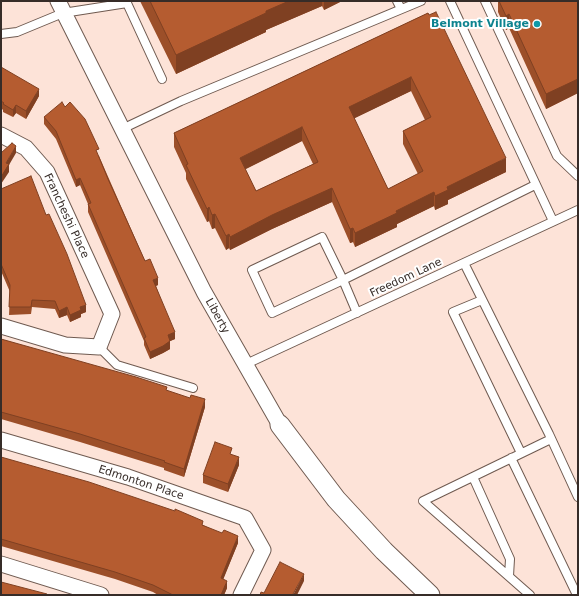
<!DOCTYPE html>
<style>
body{margin:0}
#map{position:relative;width:579px;height:596px;overflow:hidden;background:#fde3d8;font-family:"DejaVu Sans",sans-serif}
canvas{display:block}
.frame{position:absolute;inset:0;border:2px solid #362c28;pointer-events:none}
</style>
<div id="map">
<canvas width="579" height="596"></canvas>
<div class="frame"></div>
</div>
<script>
const context = document.querySelector('canvas').getContext('2d');
context.lineJoin = 'round';
const poly = rows => new Path2D(rows.map(r => 'M' + r).join(''));
function stroke(path, color, width, dash) { context.strokeStyle = color; context.lineWidth = width; context.lineCap = dash ? 'butt' : 'round'; context.setLineDash(dash || []); context.stroke(path); }
function paint(path, color) { context.fillStyle = color; context.fill(path, 'evenodd'); }
function write(font, color, halo, rows, align = 'center') {
  context.font = font + ' "DejaVu Sans",sans-serif'; context.lineWidth = 4; context.setLineDash([]); context.textBaseline = 'middle'; context.strokeStyle = halo; context.fillStyle = color; for (const [text, x, y, turn = 0] of rows) {
    context.save(); context.translate(x, y); context.rotate((+turn || 0) * Math.PI / 180); context.textAlign = isNaN(turn) ? turn : align; if (halo) context.strokeText(text, 0, 0); context.fillText(text, 0, 0); context.restore();
  }
}
const service = poly([
 [126,1,162,79],
 [397,1,401,9],
 [450,1,553,221],
 [485,1,557,156,578,176],
 [1,34,17,32,63,13,127,3],
 [122,129,181,101,421,1],
 [464,263,549,434,578,497],
 [482,300,453,312,521,453],
 [357,313,343,280,322,237,252,270,272,313,343,280,535,185],
 [99,347,117,365,193,388],
 [244,365,578,210],
 [511,458,577,595],
 [473,477,510,559,509,576],
 [530,595,423,501,551,439]
]);
const minor = poly([
 [58,1,204,292,280,425],
 [1,135,26,148,47,172,112,314,99,347,65,345,1,326],
 [1,440,128,477,245,518,263,550,241,595],
 [1,564,101,595]
]);
const tertiary = poly([
 [280,425,336,499,384,551,430,595]
]);
stroke(service, '#6f5a50', 10);
stroke(minor, '#6f5a50', 17);
stroke(tertiary, '#6f5a50', 21);
stroke(service, '#fff', 8);
stroke(minor, '#fff', 15);
stroke(tertiary, '#fff', 19);
paint(poly([
 [140,1,342,1,324,10,322,6,266,30,266,32,176,74],
 [498,1,578,1,578,93,546,109,509,28,506,30,498,12],
 [428,13,506,172,448,200,448,204,435,210,434,206,397,224,397,227,355,247,353,242,350,243,332,202,272,229,230,250,229,248,226,250,215,228,212,229,209,221,207,222,186,179,186,173,174,147,174,133],
 [411,91,425,120,403,131,403,144,418,174,388,189,354,118],
 [302,141,313,164,256,191,245,169],
 [1,67,39,96,26,119,16,113,13,117,3,112,3,110,1,108],
 [44,117,99,156,145,261,158,285,156,286,175,339,170,341,170,349,163,353,150,359,144,345,144,341,88,212,88,204,80,185,76,187,56,139,44,124],
 [1,189,46,215,86,312,81,314,81,317,70,322,67,315,59,318,55,309,32,307,31,314,9,315,10,292,1,271],
 [1,339,167,391,205,407,184,477,164,470,164,468,80,442,1,419],
 [232,455,239,465,228,492,203,483,203,475],
 [1,457,203,525,238,543,223,579,227,588,224,595,158,595,153,592,115,579,1,546]
]), '#9c4f29');
paint(poly([
 [289,1,322,1,322,6,266,30,266,32,176,74,176,55,266,11],
 [324,1,342,1,324,10],
 [509,14,509,28,506,30,506,16],
 [411,77,411,91,349,121,349,107],
 [578,79,578,93,546,109,546,94],
 [39,89,39,96,26,119,26,111],
 [16,105,16,113,13,117,13,110],
 [302,127,302,141,240,172,240,158],
 [16,146,16,153,9,165,9,172,1,184,1,177,6,163],
 [506,158,506,172,448,200,448,204,435,210,435,196,447,187],
 [80,178,80,185,76,187,76,180],
 [332,188,332,202,272,229,230,250,230,237,272,215],
 [434,192,434,206,397,224,397,227,355,247,355,233,396,211],
 [209,207,209,221,207,222,207,209],
 [215,214,215,228,212,229,212,215],
 [353,228,353,242,350,243,350,229],
 [229,234,229,248,226,250,226,236],
 [158,278,158,285,153,287,153,280],
 [86,305,86,312,81,314,81,317,70,322,70,315,80,307],
 [67,307,67,315,59,318,59,311],
 [175,332,175,339,168,342,168,335],
 [170,341,170,349,163,353,150,359,150,352],
 [205,399,205,407,184,477,184,469],
 [239,457,239,465,228,492,228,484],
 [238,536,238,543,221,585,221,578],
 [304,574,304,581,297,595,293,595],
 [227,581,227,588,224,595,221,595]
]), '#7f4022');
const building = poly([
 [150,1,289,1,266,11,266,13,176,55,150,1],
 [499,1,578,1,578,79,546,94,509,14,506,16,499,1],
 [436,12,506,158,447,187,448,190,435,196,434,192,396,211,397,213,355,233,353,228,350,229,332,188,272,215,230,237,229,234,226,236,215,214,212,215,209,207,207,209,186,165,188,164,174,133,428,13,429,15,436,12],
 [411,77,431,117,403,131,423,171,388,189,349,107,411,77],
 [302,127,318,162,256,191,240,158,302,127],
 [1,67,39,89,26,111,16,105,13,110,3,104,4,103,1,101,1,67],
 [62,102,65,107,70,102,85,119,99,149,96,150,108,179,145,261,150,259,158,278,153,280,175,332,168,335,170,341,163,346,150,352,144,338,146,337,88,204,91,203,80,178,76,180,56,131,44,117,62,102],
 [12,143,16,146,6,163,9,164,1,177,1,153,12,143],
 [31,176,46,215,49,214,67,254,86,305,80,307,81,310,70,315,67,307,59,311,55,301,32,300,31,307,9,307,10,285,1,264,1,189,31,176],
 [1,339,136,377,167,387,166,390,190,398,191,395,205,399,184,469,164,462,165,461,80,434,1,412,1,339],
 [215,442,232,448,230,454,239,457,228,484,203,475,215,442],
 [1,457,89,482,175,511,175,509,203,521,202,525,222,533,224,530,238,536,221,578,227,581,221,595,173,595,153,585,115,572,1,539,1,457],
 [280,562,304,574,293,594,296,595,260,595,261,592,264,593,280,562],
 [1,582,47,594,46,595,1,595,1,582]
]);
paint(building, '#b55c30');
stroke(building, '#7f4022', 1);
for (const [x, y, r, color] of [
 [537,24,4,"#0f9aa8"]
]) { const dot = new Path2D(); dot.arc(x, y, r, 0, 2 * Math.PI); context.fillStyle = color; context.fill(dot); stroke(dot, '#fff', 1.5); }
write('bold 11px', '#0d838f', '#fff', [
 ["Belmont Village",529,24]
], 'right');
write('11px', '#362c28', '#fff', [
 ["Francheshi Place",66,216,65],
 ["Freedom Lane",406,278,-25],
 ["Liberty",217,316,61],
 ["Edmonton Place",141,483,18]
]);
</script>
